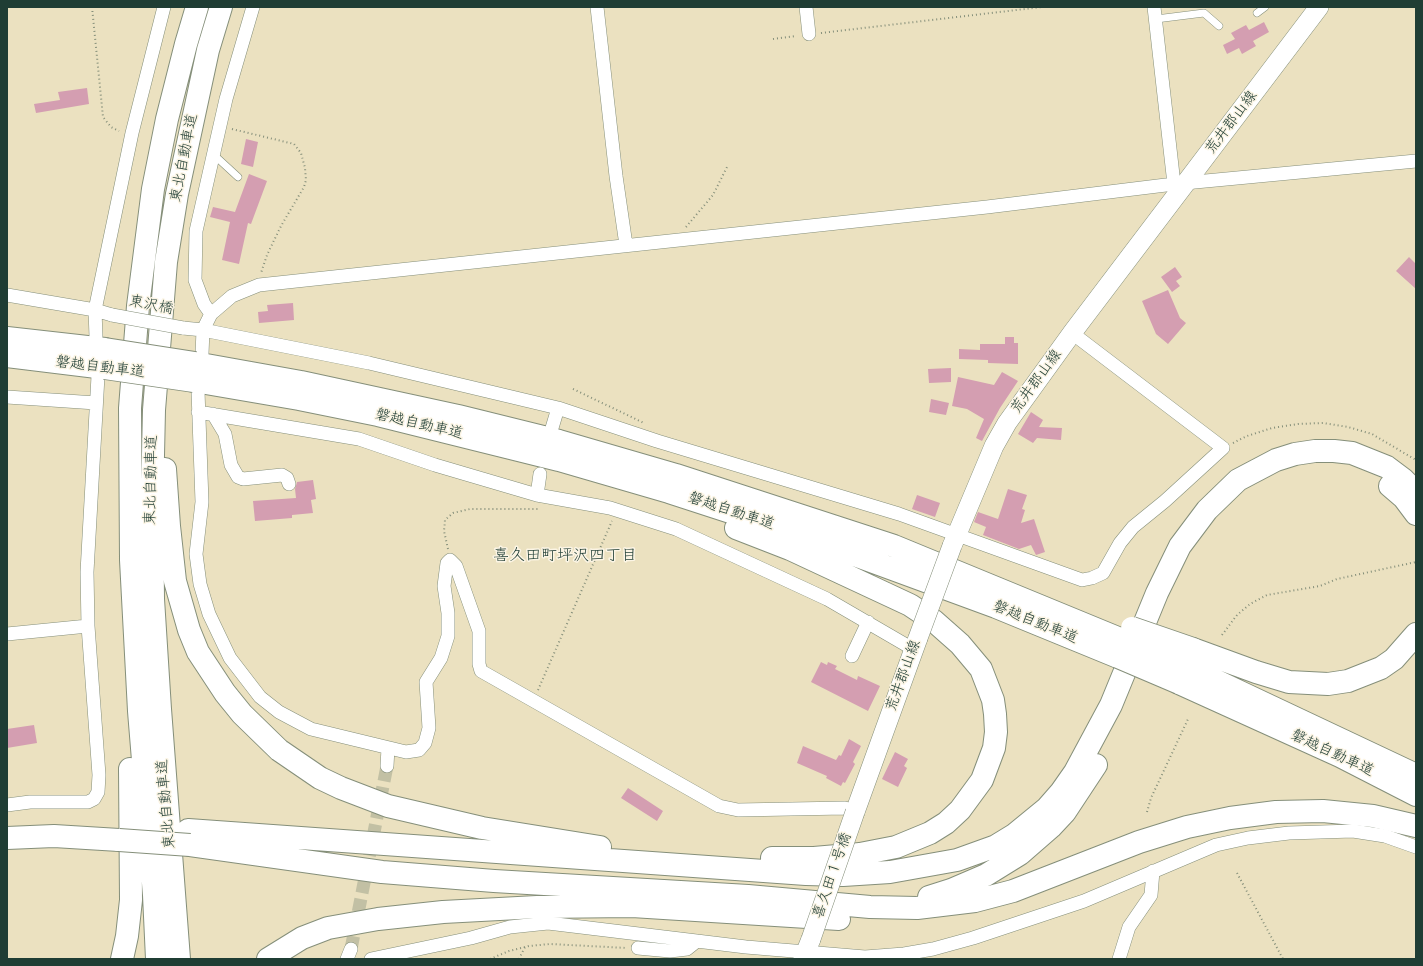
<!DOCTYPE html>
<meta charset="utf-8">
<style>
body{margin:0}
#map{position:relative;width:1423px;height:966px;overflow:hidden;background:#ebe1c0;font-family:Mynerve,sans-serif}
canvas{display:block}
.frame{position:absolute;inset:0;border:8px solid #1f3d34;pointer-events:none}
</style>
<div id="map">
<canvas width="1423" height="966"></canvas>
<div class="frame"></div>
</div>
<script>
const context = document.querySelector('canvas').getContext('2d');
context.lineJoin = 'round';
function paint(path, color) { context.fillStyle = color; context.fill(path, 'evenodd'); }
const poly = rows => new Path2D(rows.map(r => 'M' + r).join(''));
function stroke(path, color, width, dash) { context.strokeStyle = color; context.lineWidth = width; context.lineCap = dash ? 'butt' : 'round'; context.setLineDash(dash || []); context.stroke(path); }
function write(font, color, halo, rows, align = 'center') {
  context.font = font + ' Mynerve,"Klee One",sans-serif'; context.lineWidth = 3; context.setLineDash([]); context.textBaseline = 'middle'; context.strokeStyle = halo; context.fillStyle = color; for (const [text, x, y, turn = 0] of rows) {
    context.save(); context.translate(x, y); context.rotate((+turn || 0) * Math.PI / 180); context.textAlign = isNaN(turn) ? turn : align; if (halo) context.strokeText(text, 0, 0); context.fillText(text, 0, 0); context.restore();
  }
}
paint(poly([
 [1264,22,1269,32,1253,41,1256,46,1242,54,1239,48,1227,54,1223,45,1235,39,1231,33,1246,25,1249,30],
 [87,88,89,104,36,113,34,104,60,100,58,92],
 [246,139,258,142,253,167,241,164],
 [249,174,267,181,251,224,248,223,239,264,222,260,230,222,210,217,213,207,235,212],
 [1409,257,1416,264,1416,289,1396,271],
 [1175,267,1182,277,1176,281,1180,286,1172,292,1161,277],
 [1168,290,1180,318,1186,323,1168,344,1156,334,1142,301],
 [293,303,294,320,259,323,258,312,268,311,267,305],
 [1005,337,1014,337,1014,343,1018,343,1018,364,988,363,988,360,959,359,959,349,980,350,980,344,1005,344],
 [951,368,951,382,929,383,928,369],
 [1002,372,1018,381,1000,408,982,441,976,438,984,419,967,409,952,406,958,377,994,385],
 [931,399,949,403,946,415,929,412],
 [1031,412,1043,420,1039,427,1062,428,1061,440,1037,438,1033,443,1018,434],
 [313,480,316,499,311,500,313,513,292,515,292,518,255,521,253,501,296,498,295,489,297,482],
 [1008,489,1027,495,1022,509,1025,510,1021,523,1034,519,1045,552,1036,555,1031,545,1019,549,983,535,986,527,974,522,978,512,998,519],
 [917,495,940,503,935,517,912,509],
 [821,662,827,665,828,662,837,666,835,669,857,680,858,676,880,686,868,711,811,682],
 [34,725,37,743,7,748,7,729],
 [849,739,861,746,853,762,855,764,845,783,843,782,841,786,826,778,827,776,797,763,803,746,836,760,839,755,841,756],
 [895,752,908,759,904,766,907,768,898,787,882,779],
 [628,788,663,811,657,821,621,798]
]), '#d49eb1');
stroke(poly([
 [351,949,387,766]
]), '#c2c0a4', 13, [13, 6]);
const service = poly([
 [1257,13,1265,7],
 [1156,19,1204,13,1219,26],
 [213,154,238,177]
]);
const minor = poly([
 [597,7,616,176,626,245],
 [806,7,809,34],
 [1154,7,1174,184],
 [7,295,95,310,112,315],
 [211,314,204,304,195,280,196,231,226,99,253,7],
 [183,328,203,330,369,363,558,408,657,441,899,514,1082,580,1092,578,1103,573,1120,543,1133,527,1165,501,1223,448,1072,333],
 [96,337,95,310,132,133,164,7],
 [202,354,203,330,211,314,232,296,259,285,987,207,1174,184,1416,161],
 [198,391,202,502,196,554,200,584,209,614,230,658,260,697,279,712,311,729,406,752,419,750,425,743,429,728,426,682,441,658,448,636,448,613,444,586,447,563,450,560,456,566,479,631,479,664,481,671,719,806,738,810,845,808,855,812],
 [7,397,96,403],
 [198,412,359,439,435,465,537,495,610,508,676,529,827,599,913,649],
 [213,414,225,434,231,465,238,477,243,479,282,475,287,478,289,484],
 [552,428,558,408],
 [537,495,540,474],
 [7,634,88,626],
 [852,656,868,622],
 [387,766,388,748],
 [7,805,30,802,88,802,94,799,98,792,99,775,88,626,87,572,98,376],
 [638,948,670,951,687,949,697,941],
 [347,959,351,949],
 [371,959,471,938,510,927,548,923,746,947,865,957,904,954,933,949,973,938,1084,901,1216,845,1248,838,1289,833,1353,831,1385,836,1416,847],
 [1119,959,1129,927,1151,895,1153,871]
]);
const secondary = poly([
 [952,546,994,446,1007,423,1072,333,1319,7],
 [855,812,918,638],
 [803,959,811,939]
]);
const motorway = poly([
 [7,338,105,349],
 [7,356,105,368],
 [195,363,301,382,458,416,559,441,676,475,894,546,1125,641],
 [194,381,299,399,378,415,559,460,669,492,789,531,996,607,1118,657],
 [165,469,169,526,175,581,189,630,198,652,225,693,242,714,279,750,320,778,341,788,388,806,482,828,600,847],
 [1390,486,1404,498,1416,514],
 [736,528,790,549,910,605,934,621,960,644,981,669,993,700,995,714,996,732,994,748,982,780,960,810,946,823,930,833,896,847,860,854,814,858,772,858],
 [1193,649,1256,672,1289,682,1328,684,1348,681,1381,668,1394,659,1416,634],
 [1187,667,1416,775],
 [1179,683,1340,756,1416,795],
 [188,830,806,874,843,875,890,872,957,860,996,846,1014,835,1047,808,1061,792,1075,772,1111,705,1157,593,1180,546,1207,510,1238,480,1276,460,1295,454,1315,451,1334,451,1352,453,1387,467,1403,479,1416,492],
 [7,838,54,836,119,840],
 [190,845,382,872,494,881,748,896,870,907,917,908,975,901,1013,891,1139,842,1187,827,1230,818,1276,812,1323,811,1373,816,1416,826],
 [929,897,951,890,986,875,1020,854,1051,827,1065,812,1096,765],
 [122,959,127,936,131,900,130,769],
 [157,959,154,895,139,711,131,560,130,408,138,306,153,189,167,119,186,44,197,7],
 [179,959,160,709,153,599,152,500,154,410,166,262,177,194,208,50,221,7],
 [268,959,302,938,328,928,378,919,443,912,537,907,632,906,839,919]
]);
stroke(service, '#858f7a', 8);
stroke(minor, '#858f7a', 14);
stroke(secondary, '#858f7a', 20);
stroke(motorway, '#858f7a', 24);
stroke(poly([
 [92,7,103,117,111,127,119,131],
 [821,33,1042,7],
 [773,39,796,36],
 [232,129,294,144,301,153,305,168,306,180,304,187,281,226,267,255,261,273],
 [686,227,713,195,727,167],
 [573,389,644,423],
 [1233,443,1247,436,1272,428,1298,424,1323,423,1348,427,1372,434,1416,460],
 [448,549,444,531,445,520,453,513,470,509,540,509],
 [1222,635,1237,615,1250,604,1267,595,1320,586,1337,579,1416,562],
 [538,690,612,521],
 [1147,812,1151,798,1189,717],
 [1237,873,1283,959],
 [490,959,509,951,529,946,550,944,627,948],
 [519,959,525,947]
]), '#858f7a', 2, [1, 3]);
stroke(service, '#fff', 7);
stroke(minor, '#fff', 13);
stroke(secondary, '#fff', 19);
stroke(motorway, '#fff', 22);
const minorBridge = poly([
 [112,315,183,328]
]);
const secondaryBridge = poly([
 [918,638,952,546],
 [811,939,855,812]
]);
const motorwayBridge = poly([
 [105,349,195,363],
 [105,368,194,381],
 [1132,628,1193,649],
 [1125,641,1187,667],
 [1118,657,1179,683],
 [119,840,190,845]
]);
stroke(minorBridge, '#858f7a', 14, []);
stroke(secondaryBridge, '#858f7a', 20, []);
stroke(motorwayBridge, '#858f7a', 24, []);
stroke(minorBridge, '#fff', 13);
stroke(secondaryBridge, '#fff', 19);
stroke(motorwayBridge, '#fff', 22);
write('15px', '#1f3d34', '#fcf5e5', [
 ["荒井郡山線",1232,123,-53],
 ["東北自動車道",185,158,-79],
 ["東沢橋",151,306,11],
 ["磐越自動車道",100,368,7],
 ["荒井郡山線",1037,382,-54],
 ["磐越自動車道",419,425,13],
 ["東北自動車道",152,480,-89],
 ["磐越自動車道",731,512,18],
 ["磐越自動車道",1035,623,22],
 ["荒井郡山線",904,676,-70],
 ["磐越自動車道",1332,754,25],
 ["東北自動車道",167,804,-95],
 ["喜久田１号橋",833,876,-71]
]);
write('16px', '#1f3d34', '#fcf5e5', [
 ["喜久田町坪沢四丁目",565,557]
]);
</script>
